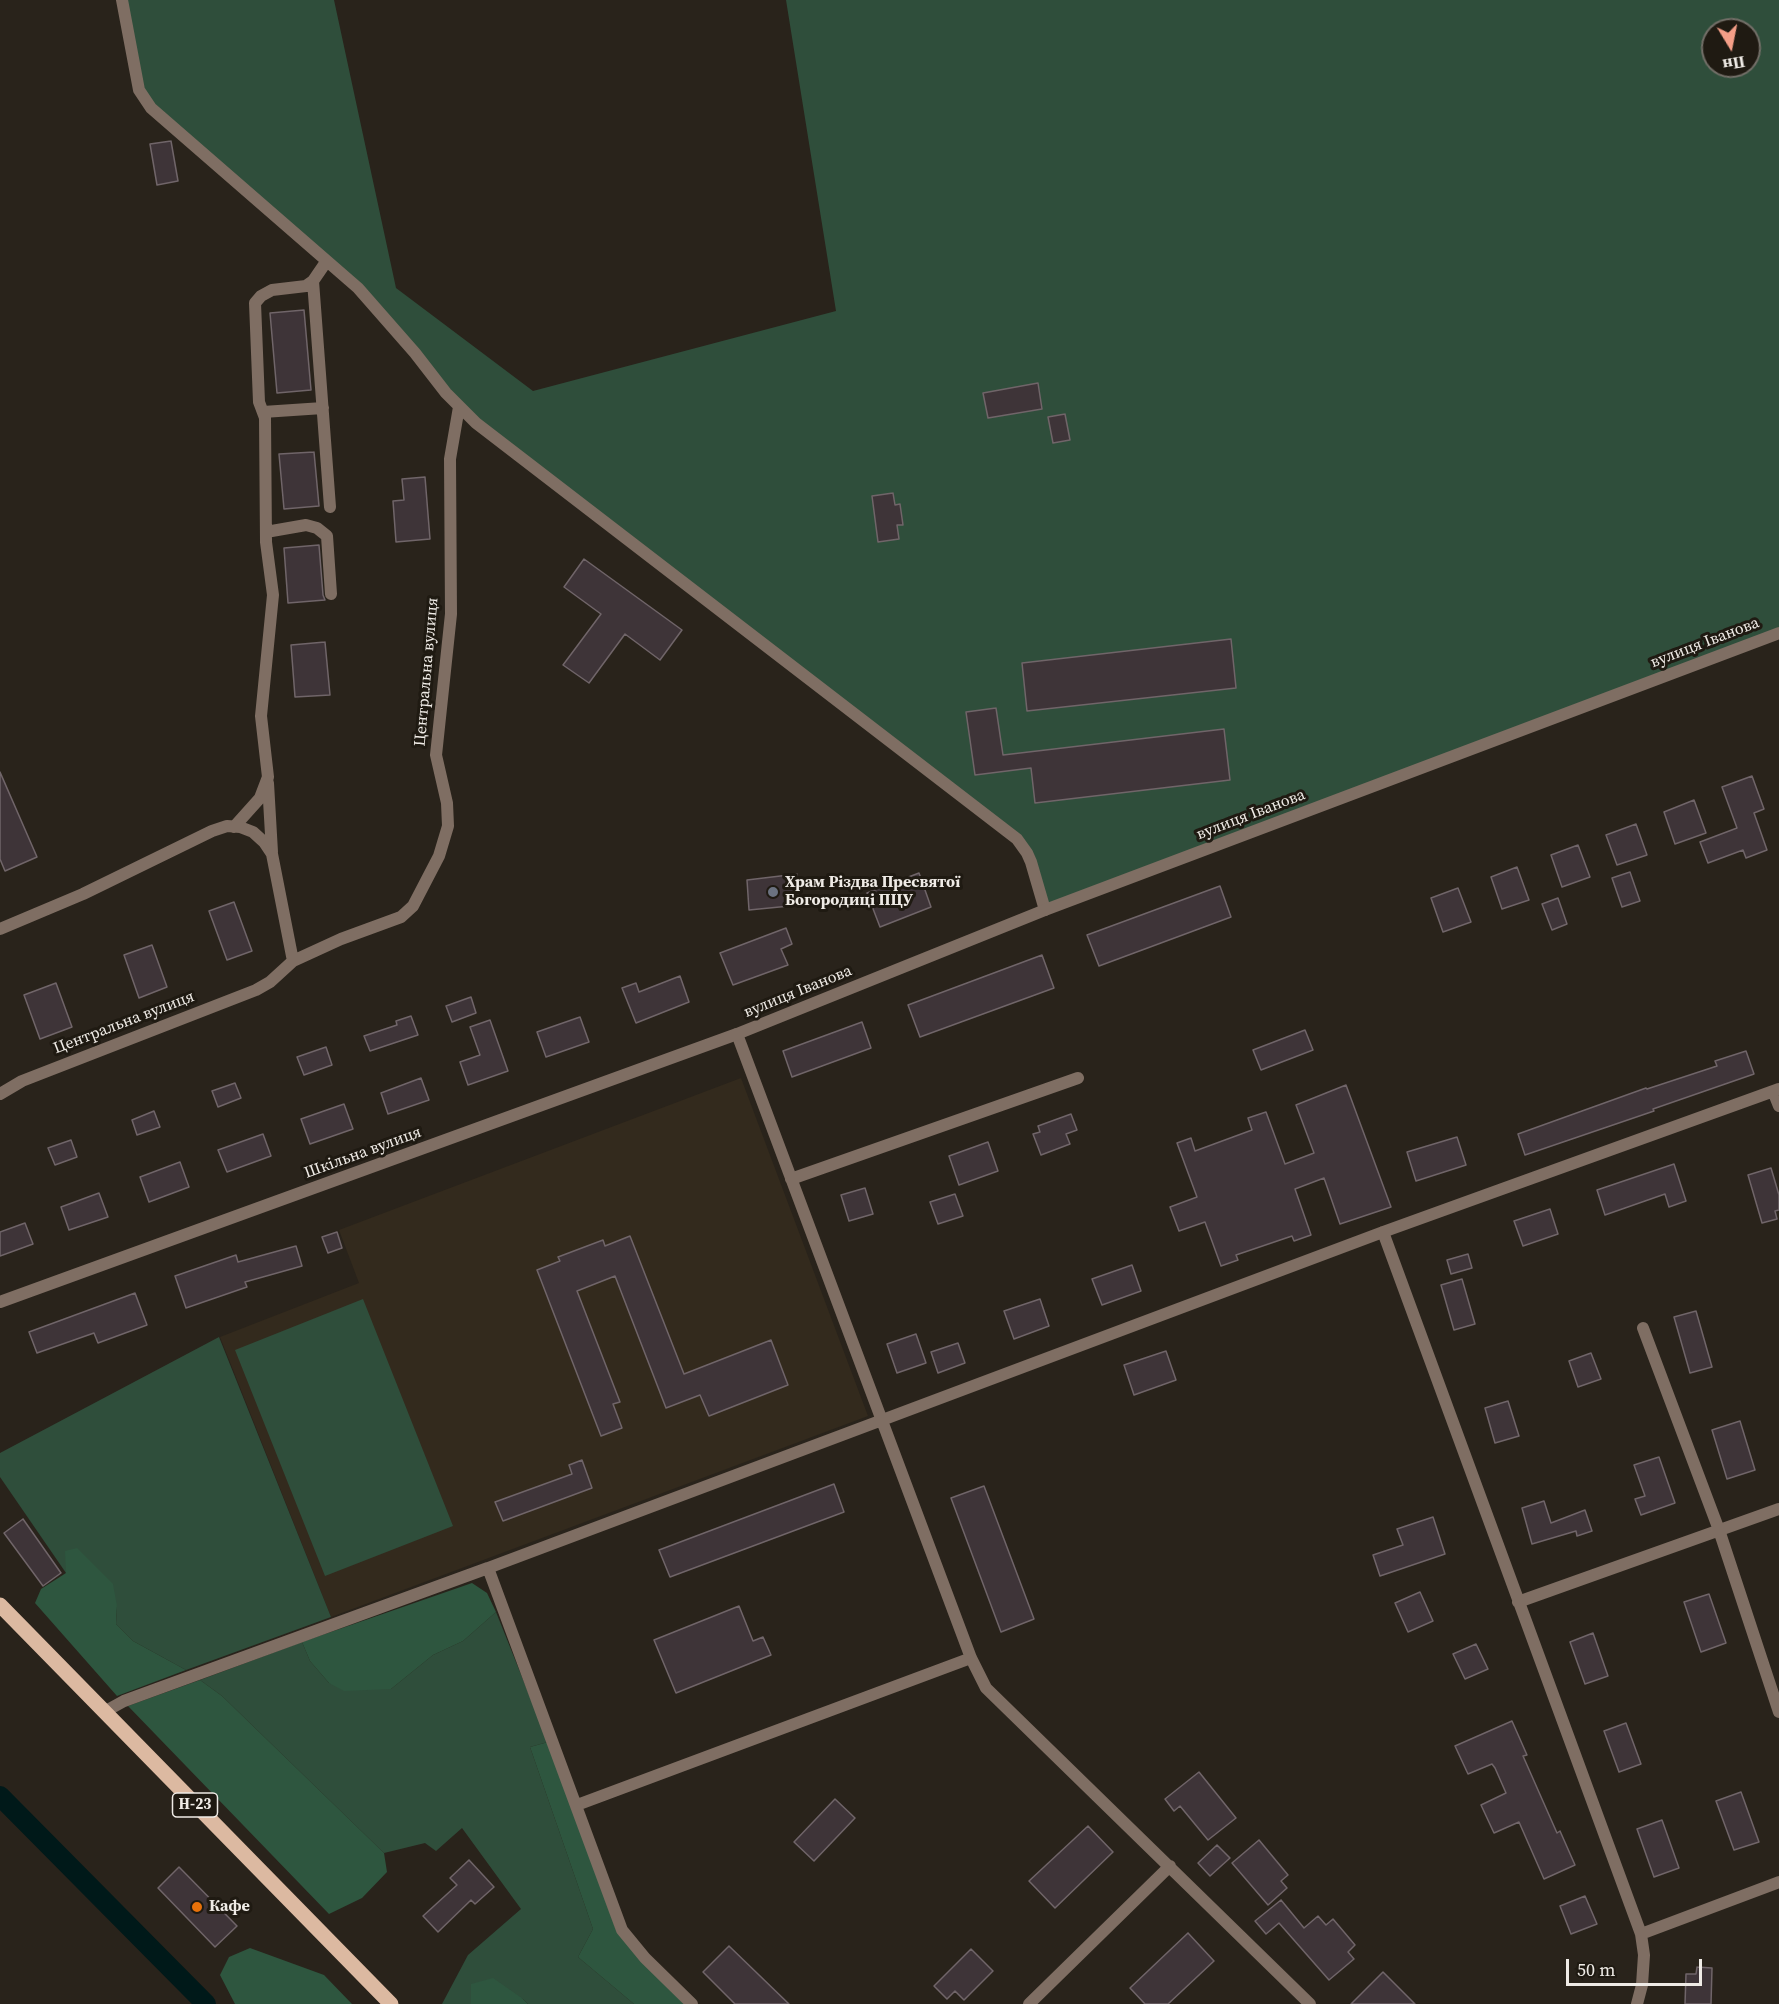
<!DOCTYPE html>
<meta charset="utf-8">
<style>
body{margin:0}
#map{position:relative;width:1779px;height:2004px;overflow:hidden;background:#29231b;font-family:"Source Serif 4",serif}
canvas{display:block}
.north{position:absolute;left:1701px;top:18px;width:60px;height:60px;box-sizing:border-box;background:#1f1a12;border:2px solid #726e67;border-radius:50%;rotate:170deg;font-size:16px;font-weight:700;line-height:24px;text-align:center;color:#efebe6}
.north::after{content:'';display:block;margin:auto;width:21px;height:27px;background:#f49e87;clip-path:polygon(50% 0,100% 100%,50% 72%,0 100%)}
.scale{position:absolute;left:1566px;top:1959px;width:136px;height:27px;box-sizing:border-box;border:3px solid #efebe6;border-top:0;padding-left:8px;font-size:18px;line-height:21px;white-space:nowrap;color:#efebe6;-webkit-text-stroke:4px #1f1a12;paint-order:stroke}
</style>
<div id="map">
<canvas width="1779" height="2004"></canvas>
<div class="north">Пн</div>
<div class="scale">50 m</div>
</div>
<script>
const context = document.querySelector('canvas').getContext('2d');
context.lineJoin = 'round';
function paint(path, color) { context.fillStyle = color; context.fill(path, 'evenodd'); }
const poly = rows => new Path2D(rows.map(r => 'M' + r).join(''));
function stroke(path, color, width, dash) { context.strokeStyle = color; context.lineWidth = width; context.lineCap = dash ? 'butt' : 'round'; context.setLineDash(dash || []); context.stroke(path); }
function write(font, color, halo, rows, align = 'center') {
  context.font = font + ' "Source Serif 4",serif'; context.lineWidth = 6; context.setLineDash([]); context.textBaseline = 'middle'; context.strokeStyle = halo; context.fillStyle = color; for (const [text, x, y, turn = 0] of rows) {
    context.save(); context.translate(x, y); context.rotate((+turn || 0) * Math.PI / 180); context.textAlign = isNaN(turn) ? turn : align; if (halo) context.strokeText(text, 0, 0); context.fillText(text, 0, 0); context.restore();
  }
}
paint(poly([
 [741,1078,868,1416,331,1617,220,1337,359,1283,339,1230]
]), '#332a1d');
paint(poly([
 [122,0,334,0,396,288,533,391,836,311,786,0,1779,0,1779,634,1045,910,1027,853,476,423,358,288,139,90],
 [1713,30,1749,30,1749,66,1713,66],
 [363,1299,453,1526,325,1576,235,1350],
 [219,1337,331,1617,186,1670,133,1641,116,1624,117,1606,66,1573,0,1477,0,1453],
 [496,1612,548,1742,530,1747,593,1929,578,1957,634,2004,528,2004,523,1999,471,1984,471,2004,442,2004,468,1955,521,1909,462,1828,436,1851,425,1843,384,1853,222,1696,200,1680,302,1642,310,1661,329,1683,391,1689,433,1655,463,1641]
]), '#2f4e3b');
paint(poly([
 [77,1548,113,1584,117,1606,116,1624,133,1641,186,1670,117,1696,35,1603,41,1589,66,1573,65,1551],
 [472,1583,487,1593,496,1612,463,1641,433,1655,391,1689,344,1691,329,1683,310,1661,302,1642],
 [200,1680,222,1696,384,1853,387,1872,362,1898,329,1914,128,1706],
 [548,1742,617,1932,684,2004,634,2004,578,1957,593,1929,530,1747],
 [250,1948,324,1975,352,2004,235,2004,220,1975,229,1957],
 [493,1978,523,1999,528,2004,471,2004,471,1984]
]), '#2e563f');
stroke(poly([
 [0,1796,206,2004]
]), '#001919', 20);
const building = poly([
 [171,141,178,181,157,185,150,144,171,141],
 [304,310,311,390,277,393,270,313,304,310],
 [1038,383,1042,409,988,418,983,393,1038,383],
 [1065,414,1070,440,1053,443,1048,417,1065,414],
 [314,452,319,506,284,509,279,454,314,452],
 [425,477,430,539,396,542,393,501,404,500,402,479,425,477],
 [893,493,895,505,900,504,903,525,897,525,899,539,878,542,872,496,893,493],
 [319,545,323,595,325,600,288,603,284,548,319,545],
 [584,559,682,630,660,660,625,634,589,683,563,665,601,614,564,587,584,559],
 [1231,639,1236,688,1027,711,1022,663,1231,639],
 [325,642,330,695,295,697,291,645,325,642],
 [996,708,1003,755,1224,729,1230,780,1035,803,1031,768,975,775,966,712,996,708],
 [0,772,37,857,5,871,0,859,0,772],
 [1752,776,1764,809,1754,813,1767,850,1746,858,1743,850,1708,863,1700,842,1737,828,1722,787,1752,776],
 [1694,800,1706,833,1675,844,1664,812,1694,800],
 [1636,824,1647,855,1617,865,1606,835,1636,824],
 [1578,845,1590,877,1562,887,1551,855,1578,845],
 [1517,867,1529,900,1502,909,1491,877,1517,867],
 [1630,872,1640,901,1622,907,1612,878,1630,872],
 [919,873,931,907,880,927,867,893,919,873],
 [797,874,800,905,749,910,747,880,797,874],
 [1220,886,1231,917,1099,966,1087,935,1220,886],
 [1458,888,1471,922,1443,932,1431,898,1458,888],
 [1558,898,1567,924,1552,930,1542,904,1558,898],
 [234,902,252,951,227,960,209,911,234,902],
 [786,928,792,944,781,949,788,965,733,985,720,953,786,928],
 [152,945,167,987,139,998,124,955,152,945],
 [1042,955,1054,988,920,1037,908,1005,1042,955],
 [680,976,689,1002,636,1023,622,988,636,983,639,992,680,976],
 [56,983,72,1027,40,1039,24,995,56,983],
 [471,997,476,1013,452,1022,446,1006,471,997],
 [411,1016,418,1035,370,1051,364,1036,397,1025,396,1021,411,1016],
 [580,1017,589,1042,546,1057,537,1032,580,1017],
 [490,1020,508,1071,468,1085,460,1062,480,1055,470,1027,490,1020],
 [862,1022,871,1048,792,1077,783,1051,862,1022],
 [1305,1030,1313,1050,1261,1070,1253,1050,1305,1030],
 [326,1047,332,1065,304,1075,297,1057,326,1047],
 [1746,1051,1754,1074,1653,1109,1654,1111,1525,1155,1518,1134,1646,1088,1647,1089,1717,1066,1715,1061,1746,1051],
 [421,1078,429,1100,388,1114,381,1093,421,1078],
 [235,1083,241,1098,218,1107,212,1091,235,1083],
 [1346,1085,1391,1207,1340,1224,1324,1178,1295,1189,1311,1235,1294,1241,1292,1236,1236,1255,1238,1260,1221,1266,1205,1222,1179,1231,1170,1207,1197,1197,1177,1143,1191,1138,1195,1151,1252,1130,1248,1118,1266,1112,1285,1164,1314,1153,1296,1105,1346,1085],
 [344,1104,353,1129,310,1144,301,1119,344,1104],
 [154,1111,160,1127,137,1135,132,1120,154,1111],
 [1071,1114,1077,1130,1066,1134,1070,1144,1041,1155,1033,1134,1040,1132,1038,1126,1071,1114],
 [263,1134,271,1156,227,1172,218,1150,263,1134],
 [1457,1137,1466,1165,1416,1181,1407,1152,1457,1137],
 [71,1140,77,1157,55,1165,48,1148,71,1140],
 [988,1142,998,1171,959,1185,949,1156,988,1142],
 [180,1162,189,1187,149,1202,140,1177,180,1162],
 [1674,1164,1686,1201,1669,1207,1665,1194,1605,1215,1597,1190,1674,1164],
 [1771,1168,1779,1195,1779,1210,1775,1211,1777,1219,1762,1223,1748,1175,1771,1168],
 [865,1188,873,1214,849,1221,841,1195,865,1188],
 [99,1193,108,1217,69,1230,61,1207,99,1193],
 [955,1194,963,1216,938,1224,930,1202,955,1194],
 [1550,1209,1558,1234,1523,1246,1514,1221,1550,1209],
 [25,1223,33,1244,0,1256,0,1232,25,1223],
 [337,1232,342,1248,328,1253,322,1237,337,1232],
 [630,1236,684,1374,771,1340,788,1385,709,1416,700,1395,666,1408,615,1276,577,1291,620,1402,613,1404,622,1428,601,1436,537,1270,560,1261,558,1257,603,1240,605,1246,630,1236],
 [296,1246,302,1266,245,1282,247,1287,186,1308,175,1276,236,1255,238,1262,296,1246],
 [1468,1254,1472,1268,1451,1274,1447,1260,1468,1254],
 [1132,1265,1141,1291,1102,1305,1092,1279,1132,1265],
 [1462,1279,1475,1324,1454,1330,1441,1285,1462,1279],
 [135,1293,147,1325,98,1343,94,1333,37,1353,29,1332,135,1293],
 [1040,1299,1049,1326,1014,1339,1004,1311,1040,1299],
 [1696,1311,1712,1367,1690,1373,1674,1317,1696,1311],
 [916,1334,926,1363,897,1373,887,1344,916,1334],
 [958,1343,965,1363,938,1373,931,1352,958,1343],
 [1166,1351,1176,1380,1134,1395,1124,1365,1166,1351],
 [1591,1353,1601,1379,1578,1387,1569,1361,1591,1353],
 [1508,1401,1519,1436,1495,1443,1485,1408,1508,1401],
 [1740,1421,1755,1470,1727,1479,1712,1430,1740,1421],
 [1659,1457,1675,1503,1641,1515,1635,1499,1645,1496,1634,1465,1659,1457],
 [582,1460,592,1488,503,1521,495,1502,572,1474,569,1465,582,1460],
 [834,1484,844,1512,670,1577,659,1550,834,1484],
 [984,1486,1034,1619,1001,1632,951,1498,984,1486],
 [1544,1501,1551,1523,1585,1510,1592,1531,1577,1536,1576,1531,1532,1544,1522,1508,1544,1501],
 [1433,1517,1445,1554,1380,1576,1373,1555,1403,1545,1397,1529,1433,1517],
 [23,1519,61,1573,43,1586,4,1533,23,1519],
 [1420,1592,1433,1621,1408,1632,1395,1603,1420,1592],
 [1709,1594,1726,1643,1701,1652,1684,1602,1709,1594],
 [739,1606,753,1641,763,1637,771,1655,676,1693,654,1640,739,1606],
 [1593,1633,1608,1676,1585,1684,1570,1642,1593,1633],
 [1476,1644,1488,1669,1465,1679,1453,1654,1476,1644],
 [1512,1721,1527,1755,1523,1756,1557,1833,1560,1831,1575,1865,1544,1879,1519,1822,1494,1833,1481,1805,1506,1793,1495,1768,1492,1764,1468,1774,1455,1746,1512,1721],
 [1626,1723,1641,1764,1619,1772,1604,1731,1626,1723],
 [1199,1772,1236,1818,1208,1840,1180,1806,1174,1811,1165,1799,1199,1772],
 [1741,1792,1759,1842,1734,1850,1716,1801,1741,1792],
 [835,1799,855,1818,814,1861,794,1842,835,1799],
 [1662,1820,1679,1868,1654,1877,1637,1829,1662,1820],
 [1088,1826,1113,1852,1055,1908,1029,1881,1088,1826],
 [1259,1840,1288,1875,1281,1881,1287,1888,1268,1905,1232,1863,1259,1840],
 [1217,1845,1230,1858,1210,1876,1198,1863,1217,1845],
 [469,1860,494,1887,475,1904,471,1900,438,1932,423,1916,457,1885,450,1878,469,1860],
 [179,1867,237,1926,215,1947,158,1888,179,1867],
 [1585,1896,1597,1924,1571,1934,1560,1906,1585,1896],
 [1281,1900,1304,1928,1318,1916,1326,1925,1333,1919,1355,1945,1348,1952,1354,1959,1329,1980,1279,1923,1266,1934,1255,1921,1281,1900],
 [1188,1933,1214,1961,1168,2004,1145,2004,1130,1988,1188,1933],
 [729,1946,789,2004,735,2004,703,1972,729,1946],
 [971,1949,993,1971,964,2000,955,1991,947,1999,934,1986,971,1949],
 [1697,1967,1712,1968,1711,2004,1685,2004,1686,1974,1696,1974,1697,1967],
 [1383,1972,1415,2004,1351,2004,1383,1972]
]);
paint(building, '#3e3438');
stroke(building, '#706569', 1.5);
stroke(poly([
 [122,0,139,90,151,108,358,288,415,353,446,393,476,423,1017,839,1027,853,1031,862,1045,910],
 [313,281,330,507],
 [263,412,323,408],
 [266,532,306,525,317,528,327,536,331,594],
 [268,783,272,852],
 [234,827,260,798,268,777,261,716,273,595,266,542,265,418,259,402,255,303,261,296,272,290,306,286,313,281,326,262],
 [0,929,83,894,212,831,227,826,240,827,253,832,264,842,272,854,293,961],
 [737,1034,971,1658,986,1688,1310,2004],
 [1773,1091,1779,1106],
 [0,1094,22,1081,256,990,270,982,293,961,341,939,401,917,413,906,439,856,448,826,447,803,436,755,451,614,450,459,459,407],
 [791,1179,1078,1078],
 [1383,1232,1641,1934,1644,1955,1642,1985,1637,2004],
 [1643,1328,1719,1530,1779,1712],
 [488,1568,1383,1232,1779,1089],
 [1518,1602,1779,1509],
 [104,1712,124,1701,488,1568,622,1930,645,1958,692,2004],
 [577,1805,971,1658],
 [1641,1934,1779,1882],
 [1029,2004,1170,1866]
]), '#7f6e63', 12);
stroke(poly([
 [0,1302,737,1034,1045,910,1779,633]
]), '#7f6e63', 12);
stroke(poly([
 [0,1605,391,2004]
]), '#dcb9a1', 15);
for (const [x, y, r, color] of [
 [773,892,6,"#6b7280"],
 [197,1907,6,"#e8710a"]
]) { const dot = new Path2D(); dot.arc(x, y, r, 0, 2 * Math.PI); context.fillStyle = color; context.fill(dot); stroke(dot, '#1f1a12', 2); }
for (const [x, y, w] of [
 [195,1805,45]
]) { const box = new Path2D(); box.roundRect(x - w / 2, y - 12, w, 24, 4.5); context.fillStyle = '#1f1a12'; context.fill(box); stroke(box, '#efebe6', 1.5); }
write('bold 15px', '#efebe6', null, [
 ["Н-23",195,1805]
]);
write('16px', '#efebe6', '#1f1a12', [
 ["вулиця Іванова",1705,643,-21],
 ["Центральна вулиця",427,672,-85],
 ["вулиця Іванова",1251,815,-21],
 ["вулиця Іванова",798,992,-22],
 ["Центральна вулиця",124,1023,-21],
 ["Шкільна вулиця",363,1153,-20]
]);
write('bold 16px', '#efebe6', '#1f1a12', [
 ["Храм Різдва Пресвятої",785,883],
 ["Богородиці ПЦУ",785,901],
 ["Кафе",209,1907]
], 'left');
</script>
